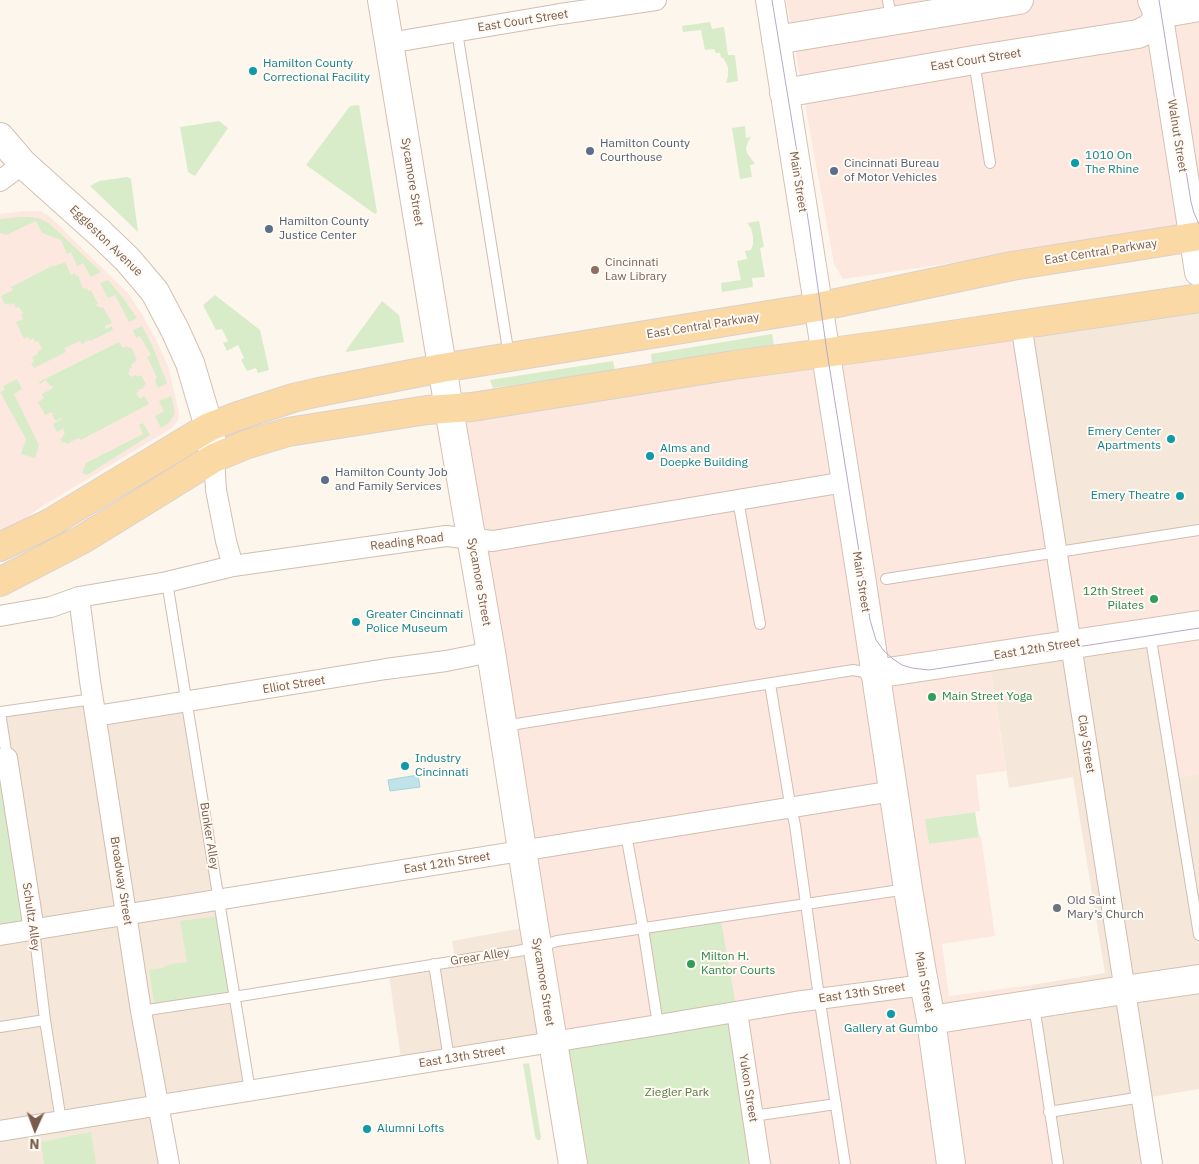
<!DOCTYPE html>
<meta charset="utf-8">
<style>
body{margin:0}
#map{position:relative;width:1199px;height:1164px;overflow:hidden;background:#fdf6ec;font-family:"IBM Plex Sans",sans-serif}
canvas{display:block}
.north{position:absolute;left:10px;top:1104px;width:50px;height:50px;-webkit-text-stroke:4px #fffaf3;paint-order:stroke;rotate:182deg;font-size:14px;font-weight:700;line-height:20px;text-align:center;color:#7a5c4d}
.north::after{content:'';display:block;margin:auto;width:18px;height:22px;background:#7a5c4d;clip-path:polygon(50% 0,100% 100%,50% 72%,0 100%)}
</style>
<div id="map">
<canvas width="1199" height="1164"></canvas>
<div class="north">N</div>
</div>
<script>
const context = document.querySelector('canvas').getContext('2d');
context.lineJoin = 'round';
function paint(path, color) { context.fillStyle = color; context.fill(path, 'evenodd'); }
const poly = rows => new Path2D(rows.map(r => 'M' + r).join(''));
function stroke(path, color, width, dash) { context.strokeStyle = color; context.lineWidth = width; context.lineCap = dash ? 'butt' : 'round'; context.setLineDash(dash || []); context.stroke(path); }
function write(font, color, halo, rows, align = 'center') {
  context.font = font + ' "IBM Plex Sans",sans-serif'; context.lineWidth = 4; context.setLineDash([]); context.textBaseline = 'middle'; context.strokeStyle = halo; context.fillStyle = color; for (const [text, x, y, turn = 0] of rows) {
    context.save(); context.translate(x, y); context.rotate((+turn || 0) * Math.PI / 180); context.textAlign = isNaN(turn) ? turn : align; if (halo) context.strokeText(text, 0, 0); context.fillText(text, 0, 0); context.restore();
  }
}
paint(poly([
 [1199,312,1199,534,1052,557,1017,338],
 [1152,630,1175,778,1199,774,1199,1089,1133,1100,1143,1164,1061,1164,1031,985,1105,973,1073,777,1009,788,988,655],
 [93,699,96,716,187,702,250,1091,159,1106,169,1164,0,1164,0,712],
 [534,926,553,1042,402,1066,389,975,455,957,452,941]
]), '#f5e8da');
paint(poly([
 [786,0,1199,0,1199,218,1162,232,843,279,834,264],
 [25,211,40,211,48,215,128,293,143,316,157,342,168,366,179,413,178,420,172,428,41,507,0,537,0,214],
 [1017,338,1052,557,1199,534,1199,774,1175,778,1152,630,988,656,1006,771,976,775,980,811,926,819,929,844,981,836,995,936,942,944,949,996,1031,985,1061,1164,760,1164,737,1012,733,996,661,1019,566,1035,466,418]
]), '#fde8e0');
paint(poly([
 [710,22,712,29,724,27,728,55,735,55,738,81,726,83,728,76,728,67,724,59,721,57,720,53,716,53,714,49,705,50,701,30,683,32,682,26],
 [359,105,377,212,375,214,306,165,350,106],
 [219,121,228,128,195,176,188,172,180,127],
 [745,126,746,138,751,137,748,142,746,148,747,153,755,164,750,165,752,177,740,179,732,128],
 [127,177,131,179,138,232,90,186,99,181],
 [20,217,31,217,41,219,50,224,101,272,91,277,83,263,77,266,71,252,67,254,61,240,42,233,36,221,6,235,0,233,0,219],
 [759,221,764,247,760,248,765,277,752,278,753,287,722,292,721,283,741,280,737,261,747,259,745,251,751,250,753,244,753,237,751,228,747,223],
 [65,262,71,275,75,273,76,276,78,275,83,289,87,288,88,291,91,290,98,304,96,305,97,307,99,306,100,308,103,307,112,323,105,326,106,329,112,326,113,330,90,341,89,340,82,344,80,341,63,349,65,349,66,352,34,368,31,364,34,362,32,357,38,354,37,352,42,349,38,341,35,342,33,338,30,340,28,337,24,339,16,322,23,319,21,315,23,313,19,307,16,308,14,303,11,305,9,303,5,305,1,296,13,290,11,287,54,265,55,266],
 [108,280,123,298,137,318,129,322,115,295,108,298,100,283],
 [215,295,260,330,269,370,258,373,256,368,247,371,241,360,244,358,238,345,227,351,223,343,228,341,222,329,216,330,203,305],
 [382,301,399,315,404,342,346,352,347,349],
 [142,326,152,345,167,383,158,388,155,380,157,378,147,357,151,355,140,336,136,338,133,330],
 [772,334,774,345,652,364,651,354],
 [119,342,123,348,127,346,128,348,131,347,137,360,131,365,132,367,129,369,130,372,128,373,131,377,136,375,137,377,141,375,146,384,143,386,144,388,138,390,139,392,136,393,140,399,144,396,149,404,81,440,78,438,67,444,65,442,63,443,60,439,63,437,63,435,65,433,63,430,66,427,57,432,53,424,62,419,61,418,56,421,52,415,60,411,53,414,52,412,45,415,38,402,44,398,42,394,53,388,52,386,50,386,46,380,40,384,39,382],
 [613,361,615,371,493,388,490,380],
 [17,379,22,389,14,394,39,445,35,458,21,454,26,439,0,392,5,390,3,386],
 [171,396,173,403,175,414,169,423,161,428,155,416,164,411,159,401],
 [143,423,150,435,87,475,82,473,86,463,143,434,139,425],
 [0,759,34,929,0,935],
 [975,812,979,837,929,844,925,819],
 [218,916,231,995,155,1007,149,970,163,968,171,964,187,962,180,921],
 [721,921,737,1012,760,1164,573,1164,553,1042,658,1025,648,932],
 [529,1063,541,1137,540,1140,537,1140,535,1136,523,1064],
 [91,1132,96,1164,44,1164,41,1142]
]), '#d8ecc9');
const water = poly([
 [418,775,420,787,390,791,388,780,418,775]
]);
paint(water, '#bfe3e8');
stroke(water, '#a5d3da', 1);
const lane = poly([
 [888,0,891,21],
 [457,32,509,356],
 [974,61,990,163],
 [738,500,760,624],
 [886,579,1199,530],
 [167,582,250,1091],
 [1150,633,1199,935],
 [770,684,789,798,795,825,817,983,845,1164],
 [0,712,93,699],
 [0,712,7,758],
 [504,726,853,670,875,674],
 [626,834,643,928,658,1025],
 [34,930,45,1020,61,1121],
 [434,964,449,1059],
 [1034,1005,1058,1164],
 [141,1011,234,997,518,951,538,947,557,941,907,889],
 [0,1027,45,1020],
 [1049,1112,1142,1097],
 [753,1116,836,1104]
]);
const street = poly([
 [389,43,560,14,656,0],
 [0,181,23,164],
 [1021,324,1152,1164],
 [214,458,216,490,226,541,233,566],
 [79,597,90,681,141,1011,169,1164],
 [0,616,51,607,79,597,167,582,233,566,446,536,493,541,845,482],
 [96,716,386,669,446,661,491,652],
 [0,759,7,758,34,930],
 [0,935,893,791],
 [737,1012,760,1164],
 [0,1131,658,1025,795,1002,924,985]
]);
const secondary = poly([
 [382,0,449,409,491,652,534,926,573,1164],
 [770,0,862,583,908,889,921,967,931,1020,951,1164],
 [1157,5,1199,272],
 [1158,14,1199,7],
 [776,40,1019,0],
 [784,93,974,60,1138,34,1148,29,1154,24,1158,14,1152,0],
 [0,137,23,164,101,234,128,260,155,292,175,330,190,363,209,427,214,458],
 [875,674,1199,625],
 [931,1020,1124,990,1199,979]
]);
const primary = poly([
 [0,547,50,523,209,427,238,416,293,398,319,392,442,368,818,307,1012,266,1199,236],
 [0,582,83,539,214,458,245,445,288,432,427,410,472,407,734,365,891,344,1199,298]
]);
stroke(lane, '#d1beb0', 12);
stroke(street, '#d1beb0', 22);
stroke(secondary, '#d6c0b0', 30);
stroke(primary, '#dad1cd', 30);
stroke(lane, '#fff', 10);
stroke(street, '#fff', 20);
stroke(secondary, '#fff', 28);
stroke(primary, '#fbd9a5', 28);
stroke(poly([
 [772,0,809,225,827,352,870,620,876,640,884,651,893,659,902,665,912,668,929,670,1199,628],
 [1159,0,1191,202,1194,213,1199,224]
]), '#b9a8c9', 1);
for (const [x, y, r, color] of [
 [253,71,5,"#0f9aa8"],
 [590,151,5,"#5c6f8a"],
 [1075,163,5,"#0f9aa8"],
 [834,171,5,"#5c6f8a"],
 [269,229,5,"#5c6f8a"],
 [595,270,5,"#8d6e63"],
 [1171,439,5,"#0f9aa8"],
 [650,456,5,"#0f9aa8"],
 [325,480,5,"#5c6f8a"],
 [1180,496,5,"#0f9aa8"],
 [1154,599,5,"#2e9e5b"],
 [356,622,5,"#0f9aa8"],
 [932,697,5,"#2e9e5b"],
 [405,766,5,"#0f9aa8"],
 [1057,908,5,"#6b7280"],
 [691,964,5,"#2e9e5b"],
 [891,1014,5,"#0f9aa8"],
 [367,1129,5,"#0f9aa8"]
]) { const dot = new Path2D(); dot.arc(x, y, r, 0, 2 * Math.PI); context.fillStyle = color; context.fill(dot); stroke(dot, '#fffaf3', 2); }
write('12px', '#7a5c4d', '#fffaf3', [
 ["East Court Street",523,21,-9],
 ["East Court Street",976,60,-9],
 ["Walnut Street",1177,136,81],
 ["Sycamore Street",412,182,81],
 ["Main Street",798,182,81],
 ["Eggleston Avenue",106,241,44],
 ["East Central Parkway",1101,252,-9],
 ["East Central Parkway",703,326,-9],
 ["Reading Road",407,542,-7],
 ["Sycamore Street",479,582,80],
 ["Main Street",861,582,81],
 ["East 12th Street",1037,649,-9],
 ["Elliot Street",294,685,-9],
 ["Clay Street",1086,744,81],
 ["Bunker Alley",209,836,81],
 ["East 12th Street",447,863,-9],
 ["Broadway Street",121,881,81],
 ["Schultz Alley",31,917,82],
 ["Grear Alley",480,957,-9],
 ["Sycamore Street",543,982,81],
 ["Main Street",924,982,80],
 ["East 13th Street",862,993,-8],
 ["East 13th Street",462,1057,-9],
 ["Yukon Street",748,1088,81]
]);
write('12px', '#0d838f', '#fffaf3', [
 ["Hamilton County",263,64],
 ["Correctional Facility",263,78],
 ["1010 On",1085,156],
 ["The Rhine",1085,170],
 ["Emery Center",1161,432,"right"],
 ["Apartments",1161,446,"right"],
 ["Alms and",660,449],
 ["Doepke Building",660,463],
 ["Emery Theatre",1170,496,"right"],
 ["Greater Cincinnati",366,615],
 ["Police Museum",366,629],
 ["Industry",415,759],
 ["Cincinnati",415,773],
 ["Gallery at Gumbo",891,1029,"center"],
 ["Alumni Lofts",377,1129]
], 'left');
write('12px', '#4e5e75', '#fffaf3', [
 ["Hamilton County",600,144],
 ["Courthouse",600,158],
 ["Cincinnati Bureau",844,164],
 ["of Motor Vehicles",844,178],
 ["Hamilton County",279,222],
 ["Justice Center",279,236],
 ["Hamilton County Job",335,473],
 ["and Family Services",335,487]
], 'left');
write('12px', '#785e54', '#fffaf3', [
 ["Cincinnati",605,263],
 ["Law Library",605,277]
], 'left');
write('12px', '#27864d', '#fffaf3', [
 ["12th Street",1144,592,"right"],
 ["Pilates",1144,606,"right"],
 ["Main Street Yoga",942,697],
 ["Milton H.",701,957],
 ["Kantor Courts",701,971]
], 'left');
write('12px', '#5b616d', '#fffaf3', [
 ["Old Saint",1067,901],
 ["Mary’s Church",1067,915]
], 'left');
write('12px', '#537a41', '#fffaf3', [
 ["Ziegler Park",677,1093]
]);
</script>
